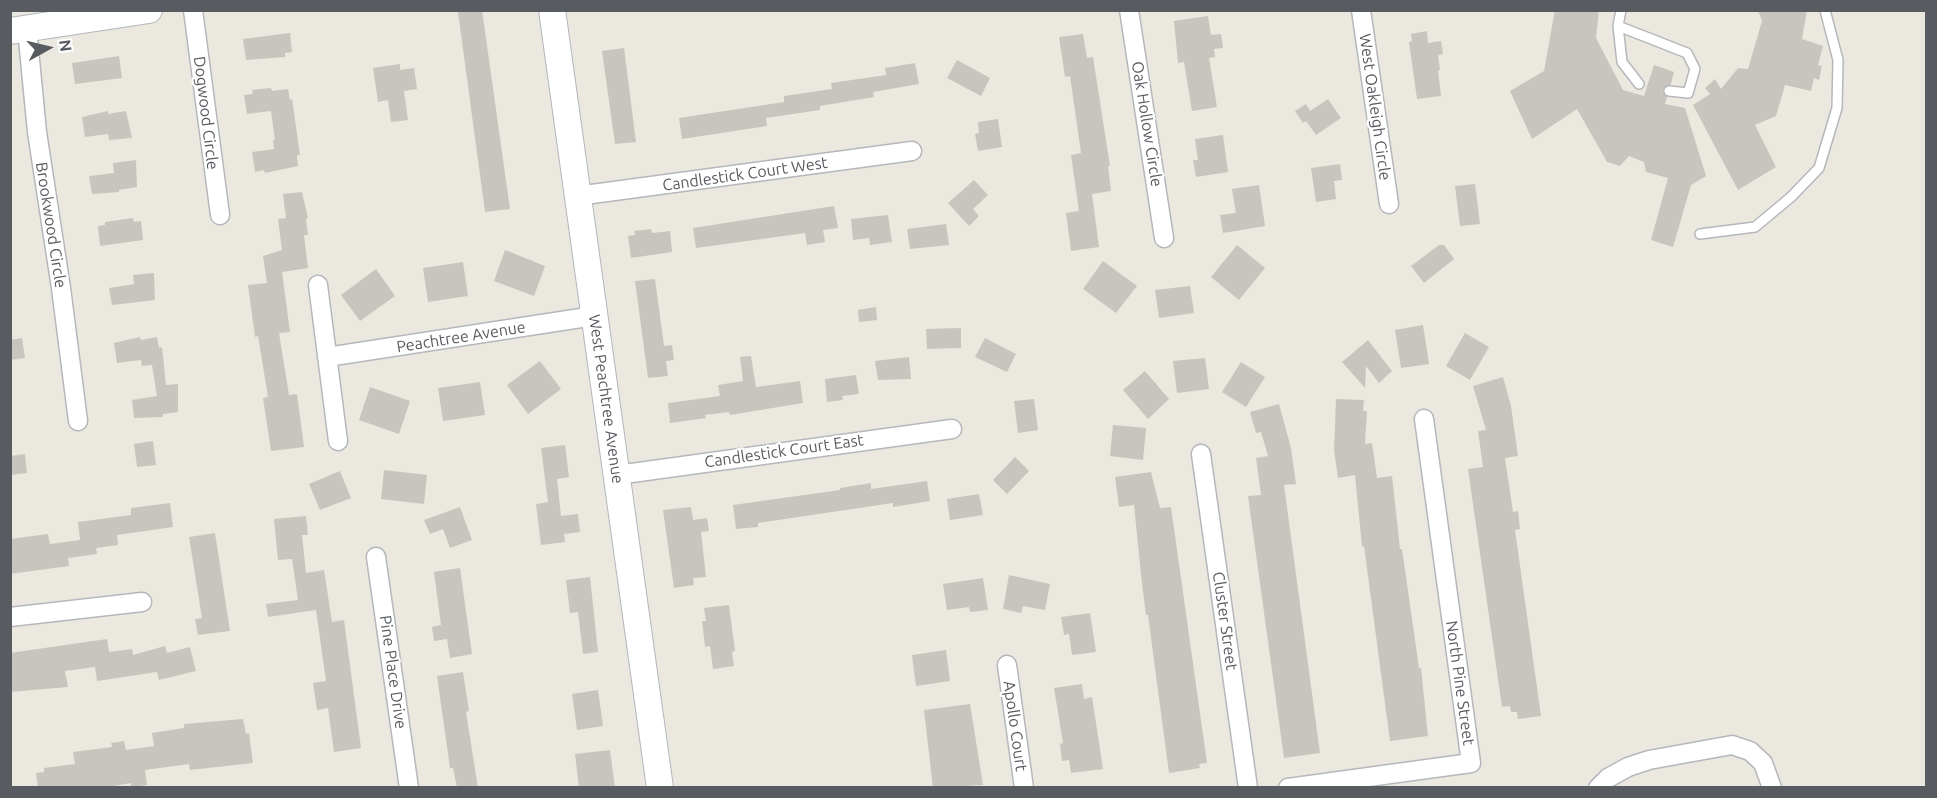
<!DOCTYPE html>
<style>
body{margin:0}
#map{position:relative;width:1937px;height:798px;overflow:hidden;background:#ebe8df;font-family:Ubuntu,sans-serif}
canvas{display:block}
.frame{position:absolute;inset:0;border:12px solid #585c60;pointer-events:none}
.north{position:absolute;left:18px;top:18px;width:60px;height:60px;-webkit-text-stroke:4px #fff;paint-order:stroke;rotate:82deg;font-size:16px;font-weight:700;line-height:24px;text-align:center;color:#585c60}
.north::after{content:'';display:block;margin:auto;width:21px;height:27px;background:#585c60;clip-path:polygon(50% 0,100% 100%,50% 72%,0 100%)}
</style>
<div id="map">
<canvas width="1937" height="798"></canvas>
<div class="frame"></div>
<div class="north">N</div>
</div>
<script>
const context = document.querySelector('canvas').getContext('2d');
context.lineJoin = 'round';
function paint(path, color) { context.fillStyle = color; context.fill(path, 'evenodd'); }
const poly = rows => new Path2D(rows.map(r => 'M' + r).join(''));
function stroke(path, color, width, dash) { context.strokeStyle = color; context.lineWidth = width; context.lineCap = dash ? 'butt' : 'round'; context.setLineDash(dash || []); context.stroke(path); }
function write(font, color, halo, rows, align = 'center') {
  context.font = font + ' Ubuntu,sans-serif'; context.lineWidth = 4.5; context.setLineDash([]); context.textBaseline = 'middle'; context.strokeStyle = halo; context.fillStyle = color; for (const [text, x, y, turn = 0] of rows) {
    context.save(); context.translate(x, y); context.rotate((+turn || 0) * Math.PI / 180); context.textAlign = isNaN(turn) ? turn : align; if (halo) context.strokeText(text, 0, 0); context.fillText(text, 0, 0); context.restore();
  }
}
paint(poly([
 [482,10,510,209,485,212,458,12],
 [1555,10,1599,10,1596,38,1623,90,1644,96,1654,65,1674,72,1671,84,1662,90,1667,97,1665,104,1685,108,1706,176,1691,185,1673,247,1651,240,1668,178,1646,172,1644,162,1629,156,1620,166,1607,162,1577,109,1532,139,1510,91,1544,71],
 [1758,10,1807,10,1802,39,1823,46,1818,65,1822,66,1819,80,1814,78,1811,91,1785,85,1776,116,1755,125,1776,167,1738,190,1693,105,1710,94,1705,88,1715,79,1721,89,1738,68,1748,69,1762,21],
 [1208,16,1211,35,1221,34,1223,48,1214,49,1215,57,1209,58,1217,107,1192,111,1184,62,1178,63,1174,21],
 [1427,31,1428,43,1441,41,1443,54,1438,55,1440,70,1438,70,1441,96,1417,99,1409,42,1412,41,1411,34],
 [290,33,292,52,285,53,285,57,246,60,243,39],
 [1083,34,1087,58,1093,57,1110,166,1108,166,1111,191,1092,194,1099,247,1071,251,1066,213,1079,211,1071,155,1081,153,1070,76,1065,77,1059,37],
 [624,48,636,142,615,144,602,51],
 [119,56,122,78,75,84,72,63],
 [957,60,990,78,981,96,947,78],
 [915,63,919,84,873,92,874,97,820,106,820,110,766,118,767,126,682,139,679,118,784,102,784,96,832,89,831,83,886,75,885,68],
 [400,64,400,70,414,68,417,89,404,91,408,120,391,122,388,100,378,102,373,68],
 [271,88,272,91,288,89,290,100,292,99,300,155,297,155,298,166,265,173,264,170,255,172,252,152,274,149,273,140,275,140,271,111,247,114,244,95,253,94,252,90],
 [1328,99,1341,118,1316,135,1306,121,1303,123,1295,111,1306,104,1310,111],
 [108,111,108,114,126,111,132,138,109,140,108,134,85,137,82,117],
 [998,119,1002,147,978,151,975,134,979,133,978,122],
 [1223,135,1228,172,1196,177,1193,160,1198,160,1195,139],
 [136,160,137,187,119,190,119,192,92,194,89,176,114,173,113,163],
 [1340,164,1342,180,1334,181,1336,199,1316,202,1311,168],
 [974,180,988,195,973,209,979,216,969,226,948,203],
 [1475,184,1480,224,1460,226,1455,186],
 [1259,185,1265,226,1223,233,1220,215,1236,213,1232,189],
 [302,192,308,218,306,219,308,235,304,235,308,268,282,272,290,332,279,333,289,395,297,394,304,447,271,451,263,398,268,397,258,336,255,337,248,285,267,283,263,256,282,250,278,219,286,218,283,194],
 [834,206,838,228,823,230,825,242,807,245,805,233,696,248,693,228],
 [888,215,892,242,870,245,869,238,853,240,851,219],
 [133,218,134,222,141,221,143,240,100,246,98,226,105,225,105,222],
 [946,224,949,245,910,249,907,229],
 [651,229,652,233,670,231,672,252,631,258,628,236,635,235,634,231],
 [1237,245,1265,268,1239,300,1211,277],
 [1439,245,1444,245,1454,259,1424,283,1411,266],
 [505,250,545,266,534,296,494,281],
 [1103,261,1137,286,1116,313,1083,289],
 [463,262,468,296,428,302,423,268],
 [376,269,395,296,360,321,341,295],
 [154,273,155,300,112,305,109,288,134,284,133,275],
 [655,279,664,346,672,345,674,360,666,361,668,376,648,378,635,281],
 [1190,286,1194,313,1159,318,1155,290],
 [876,307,877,320,859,322,858,310],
 [1423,325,1429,364,1401,368,1395,330],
 [961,328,961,348,927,349,926,329],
 [1465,333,1489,347,1470,380,1446,366],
 [140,337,141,340,157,337,159,348,162,347,166,385,178,384,178,412,163,414,163,417,134,418,132,400,157,396,152,365,142,366,141,360,117,363,114,343],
 [22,338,25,358,10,360,10,340],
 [985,338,1016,354,1007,372,975,357],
 [1368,340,1392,371,1379,383,1366,366,1365,388,1342,362],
 [751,356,756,387,800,381,803,403,730,415,729,412,705,415,706,418,670,423,668,403,720,396,718,385,743,381,740,357],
 [909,357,911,379,878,380,875,361],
 [1205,358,1209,389,1177,393,1173,361],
 [540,361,561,389,528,414,507,385],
 [1241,362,1265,377,1246,407,1222,392],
 [1145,371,1169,399,1148,419,1123,390],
 [856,375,859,394,842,396,843,400,827,402,825,379],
 [1503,377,1511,406,1518,456,1505,458,1513,512,1518,511,1520,529,1515,530,1541,716,1518,719,1517,712,1511,712,1510,706,1502,707,1468,469,1483,467,1478,431,1486,430,1473,386],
 [480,382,485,415,443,421,438,388],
 [370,387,410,401,399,434,359,420],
 [1034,399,1038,430,1018,433,1014,401],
 [1336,399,1364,400,1363,411,1367,411,1365,444,1372,443,1377,478,1392,476,1400,549,1402,549,1419,668,1421,668,1428,736,1390,741,1364,546,1362,547,1355,475,1338,478,1334,450],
 [1279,404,1291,448,1296,484,1284,485,1320,753,1284,758,1248,496,1261,495,1256,458,1268,456,1261,432,1256,433,1250,412],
 [1113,425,1146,428,1143,460,1110,456],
 [153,441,156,465,137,467,134,444],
 [565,445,569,477,557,479,561,516,578,514,580,532,564,534,565,542,541,545,536,504,548,502,541,448],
 [25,454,27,473,10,475,10,456],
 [1015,457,1029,471,1007,494,993,480],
 [384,470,427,475,424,504,381,499],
 [340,471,351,498,320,510,309,484],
 [1151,472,1160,508,1171,507,1207,763,1199,764,1200,768,1169,773,1148,615,1146,615,1142,584,1134,505,1119,507,1115,477],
 [927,481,930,501,893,507,893,503,758,523,758,527,736,529,733,505,840,490,840,488,871,483,871,489],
 [979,494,983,515,950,520,947,499],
 [170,503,173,527,117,535,118,545,96,548,97,554,68,558,69,566,10,574,10,539,48,534,50,544,80,540,78,522,131,515,131,508],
 [460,507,472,540,450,548,443,529,430,534,424,520],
 [691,507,693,520,707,518,709,531,701,532,706,577,693,578,694,585,674,588,663,510],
 [306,516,308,535,302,535,306,573,324,570,332,622,344,620,361,748,334,752,328,708,317,710,313,683,326,681,316,610,268,617,266,604,298,600,292,559,278,560,274,519],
 [215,533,230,631,198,635,195,619,202,618,189,537],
 [460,568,472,654,450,658,447,639,434,641,432,627,441,625,434,572],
 [1009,575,1050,584,1045,610,1023,606,1021,613,1003,609],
 [590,577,598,652,583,654,578,612,570,613,566,580],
 [983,578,988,610,970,612,969,607,947,610,943,584],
 [729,605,735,651,732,652,734,666,713,669,710,646,705,647,702,621,706,621,704,608],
 [1090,613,1096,652,1072,655,1069,634,1064,635,1061,617],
 [107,639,109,652,132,649,133,655,165,646,167,653,190,647,196,671,159,680,157,672,97,681,95,667,65,671,68,687,10,692,10,653],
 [946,650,950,681,916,686,912,655],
 [463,672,469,711,466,712,478,788,457,788,453,768,450,768,437,676],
 [1082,684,1084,699,1092,697,1103,769,1071,773,1069,760,1062,761,1060,744,1063,743,1054,688],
 [598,690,603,726,577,730,572,694],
 [970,704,983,785,933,788,924,710],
 [243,719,246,734,249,733,253,763,190,770,189,764,145,770,147,785,131,787,131,783,102,788,38,788,36,773,44,772,44,768,75,764,73,752,112,747,111,743,124,741,126,750,154,746,152,733,184,728,184,724],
 [610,750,615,788,579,788,575,754]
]), '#c8c5be');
const lane = poly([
 [1621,10,1618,26,1622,62,1639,84],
 [1618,26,1687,53,1695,69,1688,93,1669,91],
 [1700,234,1755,227,1791,197,1819,168,1837,108,1838,60,1825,10]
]);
const street = poly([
 [193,10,220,215],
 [1129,10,1164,238],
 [1361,10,1389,204],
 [27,29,37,132,61,288,78,421],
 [577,196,912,151],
 [318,285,338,441],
 [327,357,594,316],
 [1201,454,1248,788],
 [617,475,952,429],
 [376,557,409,788],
 [10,617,142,602],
 [1007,665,1024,788],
 [1288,788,1471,763,1424,419],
 [1598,788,1608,778,1628,767,1649,760,1732,745,1750,751,1763,763,1772,788]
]);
const secondary = poly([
 [552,10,660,788],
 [10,31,149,10]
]);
stroke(lane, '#b5b7bc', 12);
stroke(street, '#b5b7bc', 21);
stroke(secondary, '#b3b6bc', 28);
stroke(lane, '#fff', 9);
stroke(street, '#fff', 18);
stroke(secondary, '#fff', 26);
write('16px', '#585c60', '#fff', [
 ["West Oakleigh Circle",1375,107,82],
 ["Dogwood Circle",206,113,83],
 ["Oak Hollow Circle",1147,124,81],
 ["Candlestick Court West",745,174,-8],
 ["Brookwood Circle",51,225,81],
 ["Peachtree Avenue",461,337,-9],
 ["West Peachtree Avenue",606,399,82],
 ["Candlestick Court East",784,451,-8],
 ["Cluster Street",1225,621,82],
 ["Pine Place Drive",393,672,82],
 ["North Pine Street",1460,683,82],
 ["Apollo Court",1015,726,82]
]);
</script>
